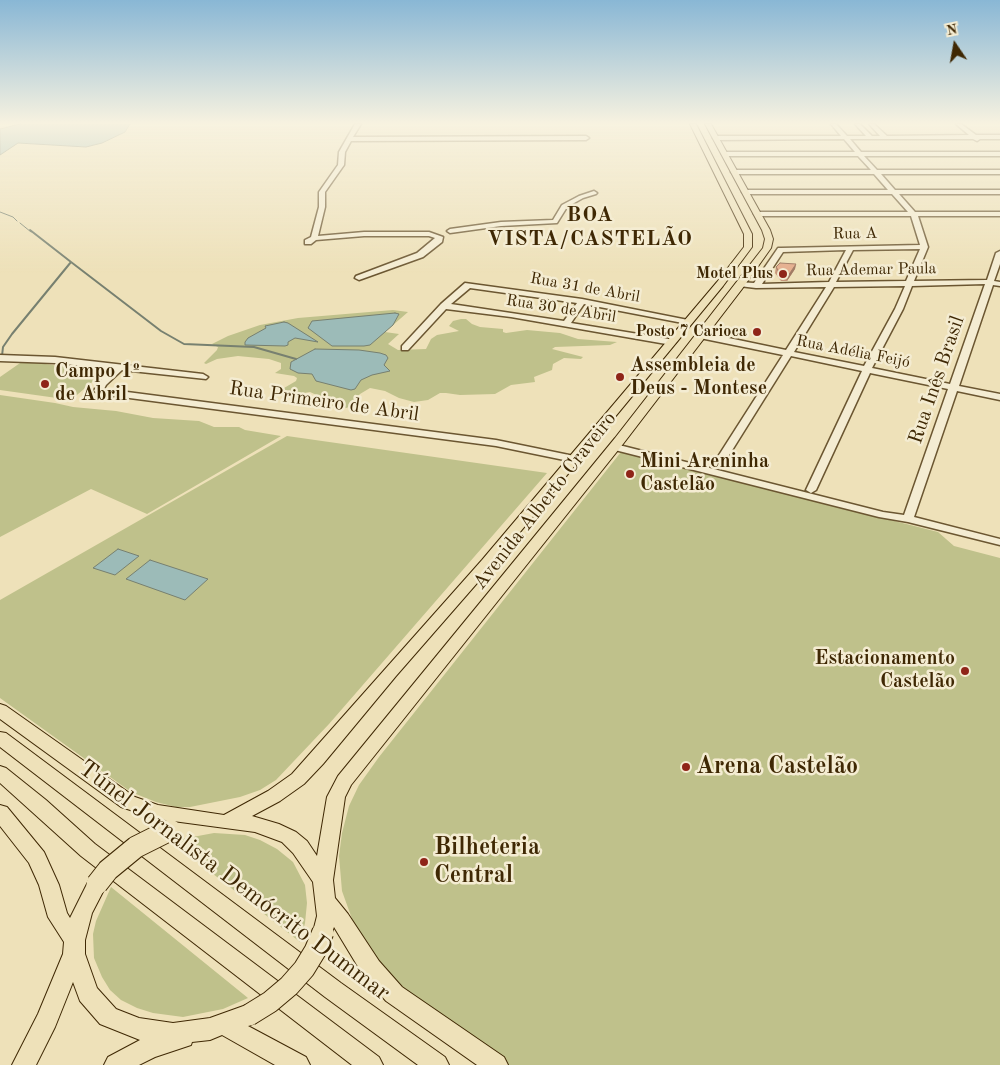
<!DOCTYPE html>
<meta charset="utf-8">
<style>
body{margin:0}
#map{position:relative;width:1000px;height:1065px;overflow:hidden;background:#eee1b9;font-family:"Old Standard TT",serif}
canvas{display:block}
.north{position:absolute;left:930px;top:20px;width:50px;height:50px;-webkit-text-stroke:4px #f4ecd2;paint-order:stroke;rotate:348deg;font-size:14px;font-weight:700;line-height:20px;text-align:center;color:#3f2804}
.north::after{content:'';display:block;margin:auto;width:18px;height:22px;background:#3f2804;clip-path:polygon(50% 0,100% 100%,50% 72%,0 100%)}
</style>
<div id="map">
<canvas width="1000" height="1065"></canvas>
<div class="north">N</div>
</div>
<script>
const context = document.querySelector('canvas').getContext('2d');
context.lineJoin = 'round';
function paint(path, color) { context.fillStyle = color; context.fill(path, 'evenodd'); }
const poly = rows => new Path2D(rows.map(r => 'M' + r).join(''));
function stroke(path, color, width, dash) { context.strokeStyle = color; context.lineWidth = width; context.lineCap = dash ? 'butt' : 'round'; context.setLineDash(dash || []); context.stroke(path); }
function write(font, color, halo, rows, align = 'center') {
  context.font = font + ' "Old Standard TT",serif'; context.lineWidth = 5; context.setLineDash([]); context.textBaseline = 'middle'; context.strokeStyle = halo; context.fillStyle = color; for (const [text, x, y, turn = 0] of rows) {
    context.save(); context.translate(x, y); context.rotate((+turn || 0) * Math.PI / 180); context.textAlign = isNaN(turn) ? turn : align; if (halo) context.strokeText(text, 0, 0); context.fillText(text, 0, 0); context.restore();
  }
}
paint(poly([
 [393,310,408,312,385,332,399,334,388,344,398,350,426,349,431,339,437,335,459,331,449,326,453,321,461,319,466,319,472,324,480,327,503,329,503,332,506,333,527,330,560,333,578,339,617,342,610,345,555,347,552,349,583,357,581,359,564,358,553,364,552,370,534,377,535,382,511,385,495,394,460,395,446,393,440,393,428,400,414,402,399,398,385,391,370,388,360,394,347,408,330,405,317,407,321,397,310,392,298,394,279,391,296,381,297,378,294,376,275,373,281,369,281,363,269,359,238,356,217,359,206,364,204,363,217,350,218,347,212,344,228,336,260,325,298,318],
 [23,361,104,372,71,400,0,390,0,377],
 [0,395,55,403,73,407,116,411,153,418,199,421,214,427,239,427,245,430,281,436,147,514,91,489,0,537],
 [287,436,547,473,329,724,276,780,260,790,240,797,190,807,176,807,156,802,131,792,0,698,0,600],
 [621,452,938,532,954,546,1000,558,1000,1065,506,1065,396,985,356,930,342,891,339,856,342,833,349,806,359,785,379,757],
 [214,833,245,835,260,840,277,849,293,862,305,885,307,903,305,923,300,942,171,841],
 [111,887,248,998,223,1009,183,1017,153,1013,137,1008,121,1000,110,990,102,977,94,958,93,934,96,921]
]), '#bfc18b');
const water = poly([
 [20,124,130,124,125,132,102,143,86,147,18,143,0,155,0,129,20,124],
 [395,313,399,314,393,325,370,345,364,346,332,346,308,328,312,321,395,313],
 [284,322,288,323,318,342,295,338,288,342,288,345,285,346,245,345,245,342,248,338,266,328,265,326,284,322],
 [315,349,359,350,380,353,386,355,388,358,384,365,390,371,372,375,361,380,355,389,351,390,316,381,312,374,298,373,290,369,291,362,315,349],
 [118,549,139,556,115,575,93,568,118,549],
 [150,560,208,579,185,600,126,579,150,560]
]);
paint(water, '#9cbbb8');
stroke(water, '#778070', 1);
stroke(poly([
 [0,212,13,217,17,221],
 [20,223,31,232]
]), '#778070', 1);
stroke(poly([
 [71,262,161,331,184,344,254,347,296,359],
 [2,356,3,347,12,334,71,262,30,230]
]), '#778070', 2);
const minor = poly([
 [355,124,361,124,353,137,586,136,589,138,586,140,351,141,345,152,344,165,325,192,325,207,318,236,364,232,429,232,443,237,442,242,423,257,359,280,355,278,356,276,417,253,435,238,429,236,364,236,316,240,311,244,305,244,305,240,311,237,319,207,319,192,338,165,339,152,355,124],
 [831,124,836,124,847,136,866,136,855,124,860,124,872,136,880,136,869,124,874,124,887,136,969,135,956,124,961,124,976,135,1000,135,1000,139,980,139,977,141,973,139,850,139,861,152,1000,152,1000,156,864,156,877,170,1000,170,1000,174,881,174,895,190,1000,190,1000,194,899,194,915,212,1000,212,1000,216,918,216,928,247,914,281,987,280,996,253,1000,251,1000,264,994,281,1000,282,1000,286,993,285,959,386,1000,394,1000,400,957,391,914,517,1000,539,1000,545,908,522,879,517,611,449,610,447,615,444,883,512,904,515,948,389,870,373,816,490,811,493,806,490,862,371,791,356,721,468,717,469,712,466,783,355,700,338,696,335,700,332,786,350,826,287,756,288,739,286,739,282,754,283,778,248,781,248,920,245,911,216,757,216,754,214,757,212,908,212,892,194,745,194,742,192,745,190,888,190,874,174,734,174,731,172,734,170,871,170,858,156,725,156,722,154,725,152,855,152,844,139,716,140,713,138,716,136,841,136,831,124],
 [920,249,906,281,836,282,853,250,920,249],
 [846,250,829,282,762,284,783,252,846,250],
 [985,284,950,384,872,368,903,309,912,286,985,284],
 [905,286,895,309,864,366,794,352,834,287,905,286],
 [594,191,597,193,596,194,583,198,567,207,557,223,501,226,450,233,447,231,450,229,501,222,553,220,562,205,579,196,594,191],
 [465,283,582,299,688,320,692,322,688,324,584,304,571,323,675,340,676,342,672,345,511,317,446,309,408,350,402,350,402,346,441,304,465,283],
 [470,288,577,303,564,321,451,304,470,288],
 [0,355,55,357,203,374,208,377,206,379,122,370,106,385,104,389,496,440,574,456,579,459,574,462,496,446,99,394,94,391,97,384,112,369,55,363,0,361,0,355]
]);
const major = poly([
 [690,124,696,124,752,234,752,247,723,286,492,566,396,676,323,764,304,784,280,801,252,816,279,824,296,832,307,841,317,856,327,797,338,776,615,438,763,248,765,239,762,230,705,124,711,124,770,230,773,239,771,248,742,289,623,444,351,785,345,797,333,880,335,898,348,914,379,961,402,987,504,1057,508,1065,477,1065,386,1001,363,975,334,927,330,938,323,941,316,938,313,932,317,916,313,882,293,853,282,842,255,832,158,819,121,807,0,719,0,704,6,706,135,797,158,805,224,815,268,791,292,774,482,560,717,282,744,247,744,234,690,124],
 [0,732,6,733,341,983,445,1057,449,1065,418,1065,325,997,0,747,0,732],
 [0,766,6,768,46,800,95,844,379,1057,383,1065,352,1065,81,856,0,783,0,766],
 [0,805,7,807,44,852,59,885,67,913,70,918,90,878,97,876,104,878,107,884,92,913,85,940,85,954,97,988,116,1009,139,1018,173,1023,210,1018,249,1004,257,1008,260,1015,257,1022,248,1026,306,1057,310,1065,275,1065,222,1035,210,1040,192,1042,191,1045,155,1057,139,1065,104,1065,108,1057,140,1040,100,1024,80,1001,73,982,55,1027,36,1065,12,1065,38,1014,63,954,64,942,48,917,39,885,29,863,0,826,0,805]
]);
stroke(minor, '#6b5631', 3);
stroke(major, '#3f2804', 2);
paint(minor, '#f4ecd2');
paint(major, '#eee1b9');
const majorBridge = poly([
 [97,884,108,870,136,847,170,830],
 [249,1015,270,1002,289,986,304,969,315,951,323,932]
]);
stroke(majorBridge, '#3f2804', 23, []);
stroke(majorBridge, '#eee1b9', 21);
paint(poly([
 [796,264,795,269,787,281,781,281,775,273,776,267]
]), '#c5967a');
paint(poly([
 [796,264,795,269,787,281,788,276]
]), '#a07a63');
const building = poly([
 [780,263,796,264,788,276,782,276,776,267,780,263]
]);
paint(building, '#e5ae8e');
stroke(building, '#a07a63', 1);
const sky = context.createLinearGradient(0, 0, 0, 273);
sky.addColorStop(0, '#89b7d5');
sky.addColorStop(0.45, '#f7f2e0');
sky.addColorStop(1, '#f7f2e000');
context.fillStyle = sky;
context.fillRect(0, 0, 1000, 273);
for (const [x, y, r, color] of [
 [783,274,5,"#8f2418"],
 [757,332,5,"#8f2418"],
 [620,377,5,"#8f2418"],
 [45,384,5,"#8f2418"],
 [630,474,5,"#8f2418"],
 [965,671,5,"#8f2418"],
 [686,767,5,"#8f2418"],
 [424,862,5,"#8f2418"]
]) { const dot = new Path2D(); dot.arc(x, y, r, 0, 2 * Math.PI); context.fillStyle = color; context.fill(dot); stroke(dot, '#f4ecd2', 2); }
write('16px', '#3f2804', '#f4ecd2', [
 ["Rua A",855,234,-1],
 ["Rua Ademar Paula",871,270,-1],
 ["Rua 31 de Abril",585,288,10],
 ["Rua 30 de Abril",561,309,9],
 ["Rua Adélia Feijó",853,352,11]
]);
write('bold 16px', '#3f2804', '#f4ecd2', [
 ["Motel Plus",773,274],
 ["Posto 7 Carioca",747,332]
], 'right');
write('bold 20px', '#3f2804', '#f4ecd2', [
 ["Assembleia de",630,366],
 ["Deus - Montese",630,389],
 ["Campo 1º",55,372],
 ["de Abril",55,395],
 ["Mini Areninha",640,462],
 ["Castelão",640,485],
 ["Estacionamento",955,659,"right"],
 ["Castelão",955,682,"right"]
], 'left');
write('20px', '#3f2804', '#f4ecd2', [
 ["Rua Inês Brasil",937,380,-71],
 ["Rua Primeiro de Abril",324,402,8],
 ["Avenida Alberto Craveiro",545,501,-52]
]);
context.letterSpacing = '1px';
write('bold 21px', '#3f2804', '#f4ecd2', [
 ["BOA",590,215],
 ["VISTA/CASTELÃO",590,239]
]);
context.letterSpacing = '0px';
write('bold 24px', '#3f2804', '#f4ecd2', [
 ["Arena Castelão",696,767],
 ["Bilheteria",434,848],
 ["Central",434,876]
], 'left');
write('24px', '#3f2804', '#f4ecd2', [
 ["Túnel Jornalista Demócrito Dummar",234,881,37]
]);
</script>
